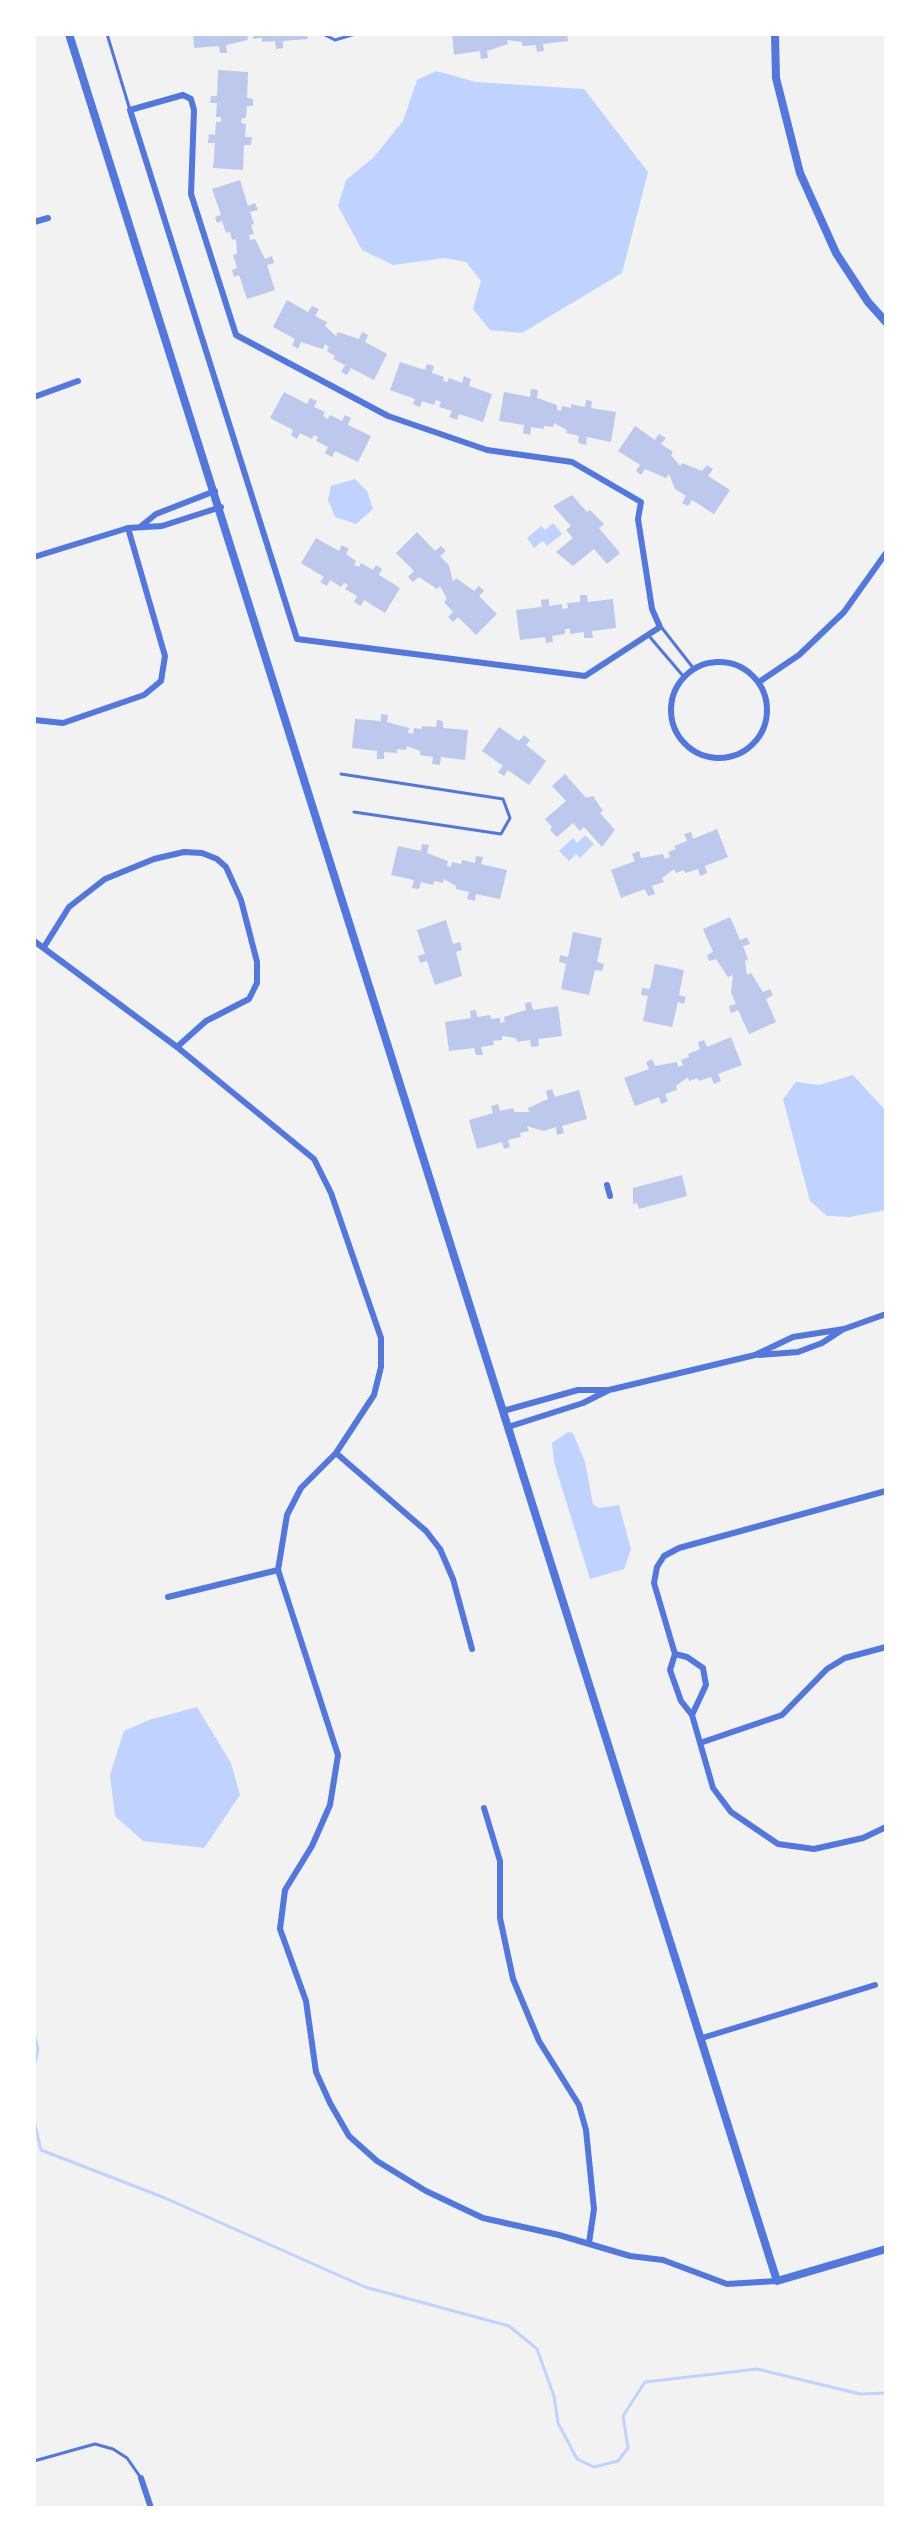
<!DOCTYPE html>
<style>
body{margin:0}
#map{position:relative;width:920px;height:2542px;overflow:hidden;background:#f2f2f2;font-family:"Libre Baskerville",serif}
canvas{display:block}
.frame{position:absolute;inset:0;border:36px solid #fff;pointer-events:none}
</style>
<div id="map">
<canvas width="920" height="2542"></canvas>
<div class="frame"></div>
</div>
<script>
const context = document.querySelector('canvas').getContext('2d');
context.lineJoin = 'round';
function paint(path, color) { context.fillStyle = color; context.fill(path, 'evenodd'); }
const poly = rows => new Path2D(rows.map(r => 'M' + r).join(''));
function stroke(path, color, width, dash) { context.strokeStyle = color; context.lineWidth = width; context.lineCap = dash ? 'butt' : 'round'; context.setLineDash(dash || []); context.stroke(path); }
paint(poly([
 [436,71,476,82,584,89,648,172,622,273,522,333,490,330,473,309,481,281,466,262,445,258,393,265,362,250,338,206,346,180,373,158,403,121,417,80],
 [355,479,367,491,373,509,356,524,335,517,328,500,331,486],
 [553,523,562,534,547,546,543,541,534,548,527,538,541,526,545,530],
 [585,835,594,844,580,858,576,854,569,861,559,851,573,838,577,843],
 [853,1075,886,1111,886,1210,850,1217,827,1216,810,1201,783,1099,796,1082,819,1085],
 [568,1432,573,1433,585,1462,593,1504,600,1508,619,1505,631,1549,624,1569,590,1579,554,1462,552,1443],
 [197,1707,231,1763,240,1795,204,1848,143,1841,115,1816,110,1775,124,1731,149,1720]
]), '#bfd3fe');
stroke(poly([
 [34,2033,38,2049,34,2068],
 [34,2120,41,2150,165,2198,365,2287,509,2326,537,2349,554,2396,558,2423,577,2459,594,2467,618,2461,628,2448,623,2416,645,2382,757,2369,860,2394,886,2393]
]), '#bfd3fe', 3);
paint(poly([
 [193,34,247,34,248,40,226,45,227,53,220,53,219,46,194,48],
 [253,34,307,34,308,39,283,41,283,48,276,49,275,41,262,42,262,38,253,39],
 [452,34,567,34,568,41,543,44,544,51,537,52,536,45,522,46,522,42,507,40,508,44,487,51,488,58,481,59,480,51,454,55],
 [218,70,248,72,247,98,253,99,253,106,247,106,246,118,242,118,241,123,246,124,245,137,252,137,251,145,244,145,243,170,213,168,215,143,208,143,209,134,215,135,216,122,221,122,221,117,216,117,217,103,210,103,211,96,217,96],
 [240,180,248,206,255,203,258,210,250,212,254,224,251,225,254,234,249,235,250,240,255,239,265,259,272,256,274,263,267,265,275,290,247,299,239,275,234,277,232,270,237,268,233,255,237,254,236,239,232,240,230,232,226,233,222,221,217,223,215,217,221,215,212,189],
 [287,300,308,312,312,306,319,309,315,316,327,322,325,326,336,336,338,332,359,339,362,332,368,335,365,342,387,354,374,380,351,368,347,375,341,372,345,365,333,359,335,356,327,351,329,347,325,344,323,349,301,342,298,349,292,345,295,339,273,327],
 [400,362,425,370,427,364,434,366,432,373,444,377,443,381,447,382,449,378,462,383,464,376,471,379,469,386,492,394,483,422,459,414,457,420,449,417,452,411,439,407,441,402,436,400,434,405,422,401,420,407,413,404,415,399,390,390],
 [531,389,538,390,537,398,557,405,557,410,561,411,562,406,571,408,571,404,585,407,586,400,592,401,591,408,616,412,611,442,587,437,586,445,578,443,579,436,566,433,567,430,554,423,553,427,544,426,544,429,531,427,530,435,523,433,524,425,499,421,504,392,530,397],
 [284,392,307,404,310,398,317,401,314,407,325,412,323,416,328,419,330,415,342,421,345,415,351,418,348,425,371,436,358,462,335,451,332,457,325,453,328,447,316,441,318,437,314,435,312,439,300,433,297,439,291,435,293,430,270,418],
 [635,426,655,440,659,434,666,438,661,444,673,452,671,455,680,466,682,463,702,471,707,465,713,469,708,476,730,490,714,514,692,500,688,506,682,503,686,496,675,489,669,474,666,478,645,469,641,475,636,471,640,465,618,451],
 [572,495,587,512,590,510,604,524,599,528,620,553,607,564,594,549,573,566,556,552,573,538,566,530,571,526,553,506],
 [417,532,435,551,441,546,446,551,440,556,449,565,453,582,456,578,474,591,479,586,484,591,479,596,497,614,476,635,458,617,453,622,448,617,453,612,444,602,447,599,440,586,437,589,419,577,413,582,408,577,414,571,396,553],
 [316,538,339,551,342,545,349,549,346,554,356,561,354,565,359,567,361,563,373,570,376,565,382,569,379,575,400,588,385,613,364,600,361,606,354,602,357,596,345,589,348,585,344,583,341,587,330,580,327,586,320,582,324,577,301,563],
 [580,595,587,595,588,602,613,599,616,628,592,631,593,638,584,638,584,632,570,634,570,629,565,629,565,634,552,636,553,642,546,643,545,637,520,640,516,610,542,607,541,600,549,599,549,606,562,604,562,609,568,608,567,603,580,602],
 [381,714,388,715,387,722,409,728,408,733,413,734,414,728,422,729,422,726,436,727,437,720,443,721,443,728,468,730,465,760,441,757,440,765,432,764,433,757,420,755,420,751,407,746,406,750,397,749,397,753,384,752,384,759,377,759,377,751,352,748,355,719,381,721],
 [499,727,519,741,524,735,530,740,526,745,546,761,529,785,508,770,504,776,498,772,503,766,482,751],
 [565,774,586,798,593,796,603,811,600,813,615,830,602,847,584,827,580,831,573,823,557,837,550,830,552,827,545,819,566,801,552,786],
 [717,829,728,857,705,866,707,873,700,876,698,869,685,873,684,870,676,873,674,869,662,878,664,882,652,886,655,894,648,896,645,889,621,898,611,870,635,861,632,854,639,851,641,858,663,854,665,859,670,857,668,852,676,849,674,846,687,841,684,834,691,832,693,839],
 [422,844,429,845,427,853,448,861,447,866,451,867,452,862,461,864,462,860,475,863,476,856,483,857,481,864,507,870,500,899,476,894,475,901,467,899,469,892,456,889,456,886,444,879,443,883,434,881,433,885,421,882,419,889,412,888,414,880,391,875,398,846,421,851],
 [730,917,740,940,747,937,750,944,743,946,748,959,745,961,747,975,751,973,763,992,770,989,773,995,766,999,776,1022,749,1034,738,1010,731,1013,729,1006,736,1004,731,992,733,975,728,977,716,959,709,961,707,955,713,952,703,929],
 [446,920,453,944,460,942,462,950,456,952,462,976,435,985,427,961,420,963,418,956,425,954,417,930],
 [573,932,602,938,597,962,604,964,602,971,595,970,589,995,561,989,566,964,559,962,560,955,568,957],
 [655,964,684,970,679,995,686,997,684,1004,678,1002,672,1027,643,1021,648,996,641,995,642,988,650,989],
 [531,1002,533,1010,558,1006,562,1036,538,1039,539,1046,531,1047,530,1040,517,1042,516,1038,502,1036,502,1040,493,1041,494,1045,481,1047,483,1055,476,1055,474,1048,449,1051,445,1022,471,1018,470,1011,476,1010,477,1017,490,1015,491,1019,500,1018,500,1023,505,1022,504,1017,526,1010,525,1003],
 [731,1037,742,1065,718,1074,721,1081,714,1084,711,1077,699,1081,697,1078,689,1081,688,1077,676,1086,677,1090,665,1094,668,1101,661,1104,659,1097,635,1106,624,1078,649,1069,646,1062,652,1059,655,1066,677,1062,678,1067,683,1065,681,1060,689,1057,688,1054,700,1049,698,1042,704,1040,707,1047],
 [552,1089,555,1097,579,1090,587,1119,562,1126,564,1133,557,1135,556,1127,543,1131,527,1126,529,1131,520,1133,521,1137,508,1140,510,1147,504,1149,502,1142,477,1149,469,1120,493,1113,491,1106,498,1104,500,1111,513,1108,514,1112,529,1112,528,1108,548,1099,546,1091],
 [682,1175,687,1196,639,1209,637,1203,633,1204,633,1188]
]), '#bdc9ec');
stroke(poly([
 [107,34,130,110],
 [323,34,335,40,355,34],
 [662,628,694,669],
 [649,636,684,677],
 [341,774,503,799,510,818,501,834,354,812],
 [34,2461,95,2444,113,2449,127,2458,141,2478]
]), '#5277de', 3);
stroke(poly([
 [183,95,191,99,194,110,191,194,236,335,388,416,487,450,572,462,641,502,638,519,652,609,660,627,585,676,297,639,130,110,183,95],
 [34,222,48,218],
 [34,397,78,381],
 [140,527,156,514,215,491],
 [34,557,128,528,162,526,221,507],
 '671 710a48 48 0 1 1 96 0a48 48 0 1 1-96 0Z',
 [759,682,799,655,844,612,886,553],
 [34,720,63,723,144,695,161,681,165,656,128,528],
 [34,941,177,1047,314,1159,331,1193,381,1338,381,1367,374,1395,336,1453,301,1488,287,1515,278,1570,338,1755,330,1805,312,1846,285,1890,280,1929,306,2001,316,2072,330,2103,349,2136,377,2161,426,2191,483,2218,559,2235,630,2256,663,2260,727,2284,777,2281],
 [44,947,69,907,105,879,154,859,184,852,202,853,217,859,226,867,241,900,257,962,257,983,249,999,206,1021,177,1047],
 [607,1185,610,1196],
 [759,1355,798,1352,822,1343,842,1330],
 [503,1411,578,1390,606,1390],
 [508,1427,583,1403,609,1390,755,1355,793,1337,844,1329,886,1314],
 [336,1453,426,1531,440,1549,453,1579,472,1649],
 [886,1491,679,1548,664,1556,657,1567,654,1583,675,1654,670,1670,681,1701,692,1715,713,1788,731,1812,778,1844,814,1849,863,1838,886,1827],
 [168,1597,278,1570],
 [675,1654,687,1657,703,1668,706,1685,692,1715],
 [700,1743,782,1715,827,1669,845,1658,886,1647],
 [484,1808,500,1861,500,1918,513,1979,539,2041,579,2105,586,2130,594,2209,589,2243],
 [702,2038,875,1985],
 [141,2478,151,2508]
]), '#5277de', 6);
stroke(poly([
 [69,34,777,2281,886,2249],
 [775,34,776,78,800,173,836,253,868,302,886,322]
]), '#5277de', 8);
</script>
